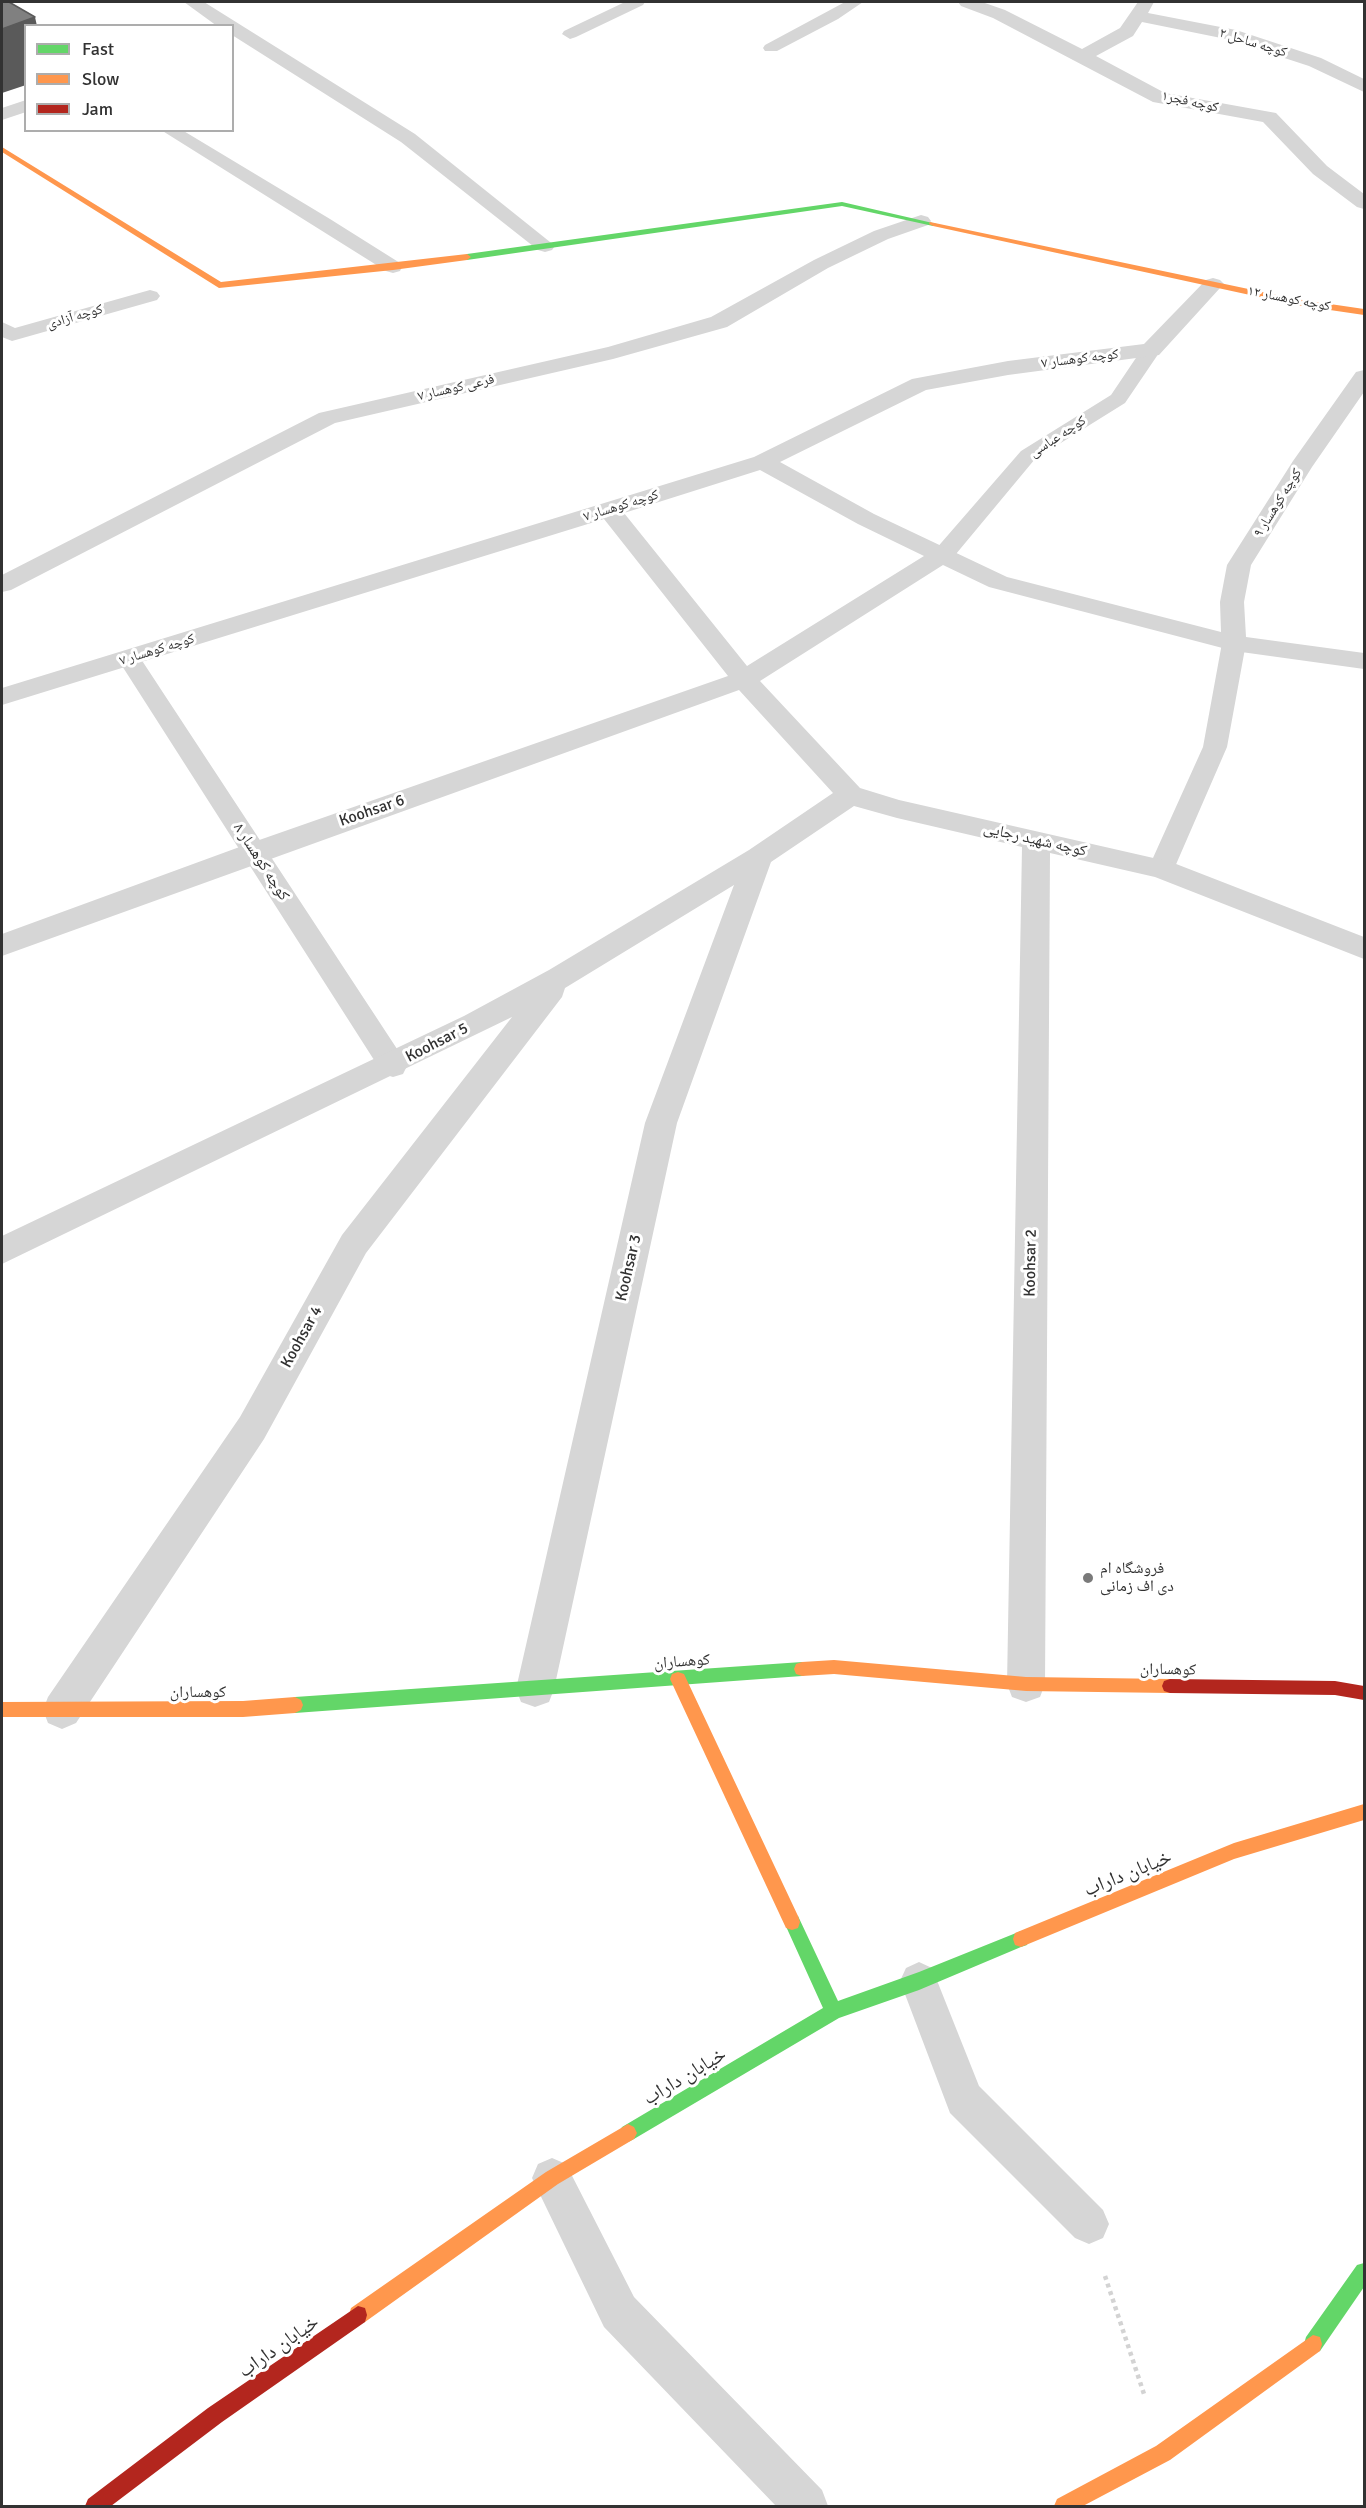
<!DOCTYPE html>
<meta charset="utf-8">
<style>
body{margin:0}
#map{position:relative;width:1366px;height:2508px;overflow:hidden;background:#fff;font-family:Signika,sans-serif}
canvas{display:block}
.frame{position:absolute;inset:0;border:3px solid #323232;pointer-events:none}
.legend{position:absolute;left:24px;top:24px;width:210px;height:108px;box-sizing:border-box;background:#fff;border:2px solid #adadad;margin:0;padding:8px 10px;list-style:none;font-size:18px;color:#323232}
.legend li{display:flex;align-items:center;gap:12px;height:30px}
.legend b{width:30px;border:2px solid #adadad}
</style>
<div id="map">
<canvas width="1366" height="2508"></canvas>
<div class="frame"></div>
<ul class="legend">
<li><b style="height:8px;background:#63d668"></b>Fast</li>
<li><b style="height:8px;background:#ff974d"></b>Slow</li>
<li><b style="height:8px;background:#b3261e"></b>Jam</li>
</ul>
</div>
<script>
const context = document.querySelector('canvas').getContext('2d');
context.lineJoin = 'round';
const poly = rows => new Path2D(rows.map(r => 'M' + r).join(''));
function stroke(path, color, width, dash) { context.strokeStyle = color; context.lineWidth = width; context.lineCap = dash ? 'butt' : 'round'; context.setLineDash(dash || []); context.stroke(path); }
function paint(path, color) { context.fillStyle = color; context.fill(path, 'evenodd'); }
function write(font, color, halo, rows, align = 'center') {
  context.font = font + ' Signika,"Noto Naskh Arabic",sans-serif'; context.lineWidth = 6; context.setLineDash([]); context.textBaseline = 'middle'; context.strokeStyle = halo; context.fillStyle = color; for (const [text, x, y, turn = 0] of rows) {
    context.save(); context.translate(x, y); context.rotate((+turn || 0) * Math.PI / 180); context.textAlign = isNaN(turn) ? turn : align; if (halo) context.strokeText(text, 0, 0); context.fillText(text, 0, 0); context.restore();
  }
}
stroke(poly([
 [1105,2276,1144,2394]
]), '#d3d3d3', 4.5, [4, 4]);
paint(poly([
 [625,2,645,2,643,5,576,37,570,39,562,34,564,31,625,2],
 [845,2,863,2,838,19,777,51,765,51,763,48,765,45,845,2],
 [161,130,182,130,330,219,400,263,402,267,400,271,393,273,386,271,161,130],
 [150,290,157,292,160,296,157,300,12,341,2,337,2,322,15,328,150,290],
 [1151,344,1158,346,1161,350,1125,403,1035,459,951,560,943,562,935,560,932,555,935,550,1021,451,1111,395,1144,346,1151,344],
 [1234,636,1242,638,1246,643,1227,747,1174,869,1170,875,1161,878,1152,875,1148,869,1203,747,1222,643,1226,638,1234,636],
 [129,651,137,653,403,1058,407,1066,403,1074,393,1077,383,1074,117,658,121,653,129,651],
 [919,1962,932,1968,979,2086,1103,2210,1109,2224,1103,2238,1089,2244,1075,2238,950,2113,900,1981,906,1968,919,1962],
 [552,2158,566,2164,634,2297,822,2490,828,2506,776,2506,604,2327,532,2178,538,2164,552,2158]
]), '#d6d6d6');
paint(poly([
 [184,2,204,2,415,134,555,246,552,250,545,252,538,250,401,142,232,35,232,26,217,26,184,2],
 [958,2,982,2,1005,10,1082,49,1120,28,1138,2,1154,2,1148,13,1236,30,1321,58,1364,79,1364,92,1309,66,1226,39,1142,22,1133,36,1096,56,1165,93,1276,113,1327,166,1364,194,1364,209,1357,207,1313,174,1263,122,1153,102,993,18,961,6,958,2],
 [26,100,26,112,2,120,2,108,26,100],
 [921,215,928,217,931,221,928,225,888,239,828,268,727,327,613,359,335,423,11,590,2,592,2,575,319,413,608,347,711,317,814,260,874,231,921,215],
 [1213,278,1220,280,1224,284,1220,288,1159,355,1008,375,926,390,780,462,874,514,1007,577,1221,632,1220,602,1227,565,1293,461,1356,372,1364,370,1364,392,1312,467,1251,565,1244,602,1246,637,1364,653,1364,669,1234,651,989,587,943,565,760,681,860,788,899,800,1171,862,1364,937,1364,959,1155,877,1050,853,1045,1684,1040,1697,1026,1702,1012,1697,1007,1684,1022,847,897,818,854,806,771,862,677,1123,554,1689,549,1702,535,1707,521,1702,516,1689,645,1123,734,885,565,988,562,997,366,1253,264,1439,76,1723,62,1729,48,1723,43,1710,48,1697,240,1417,342,1235,512,1017,2,1264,2,1236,464,1016,549,970,749,850,833,793,739,690,2,956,2,934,245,845,728,676,604,519,2,705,2,688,754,457,912,379,1008,361,1144,344,1206,280,1213,278],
 [760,470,858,524,924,556,747,666,624,513,760,470]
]), '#d6d6d6');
paint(poly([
 [842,202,937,224,933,226,842,206,467,260,463,257,467,254,842,202],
 [802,1662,808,1664,810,1669,808,1674,802,1676,295,1713,289,1710,287,1705,289,1700,295,1697,802,1662],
 [792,1914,798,1916,838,2001,919,1972,1021,1931,1027,1933,1029,1939,1027,1945,1021,1947,919,1990,839,2018,634,2139,628,2142,622,2139,619,2133,622,2127,823,2008,784,1922,786,1916,792,1914],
 [1364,2263,1364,2287,1320,2351,1313,2353,1306,2351,1304,2344,1306,2337,1357,2265,1364,2263]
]), '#63d668');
paint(poly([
 [2,147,221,282,467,254,471,257,467,260,393,270,219,288,2,152,2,147],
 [930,222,1296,299,1364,309,1364,315,1296,305,933,226,929,224,930,222],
 [834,1660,1026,1677,1170,1679,1176,1681,1178,1686,1176,1691,1170,1693,1026,1691,834,1674,802,1676,796,1674,794,1669,796,1664,802,1662,834,1660],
 [678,1672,684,1674,798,1916,800,1922,798,1928,792,1930,786,1928,670,1679,672,1674,678,1672],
 [295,1697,301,1700,303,1705,301,1710,295,1713,243,1717,2,1717,2,1702,243,1701,295,1697],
 [1364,1804,1364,1820,1234,1859,1021,1947,1015,1945,1013,1939,1015,1933,1234,1843,1364,1804],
 [628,2124,634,2127,637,2133,634,2139,558,2184,365,2322,358,2324,351,2322,349,2315,351,2308,546,2172,628,2124],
 [1313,2335,1320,2337,1322,2344,1320,2351,1170,2460,1083,2506,1054,2506,1057,2499,1156,2446,1313,2335]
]), '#ff974d');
paint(poly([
 [1170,1679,1335,1681,1364,1686,1364,1700,1335,1695,1170,1693,1164,1691,1162,1686,1164,1681,1170,1679],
 [358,2306,365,2308,367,2315,365,2322,222,2422,111,2506,85,2506,88,2499,208,2408,358,2306]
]), '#b3261e');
paint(poly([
 [35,17,37,26,26,26,26,85,2,93,2,29]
]), '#5a5a5a');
const building = poly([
 [2,2,9,2,35,17,2,29,2,2]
]);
paint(building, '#808080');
stroke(building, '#5a5a5a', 1.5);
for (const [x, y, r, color] of [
 [1088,1578,6,"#7a7a7a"]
]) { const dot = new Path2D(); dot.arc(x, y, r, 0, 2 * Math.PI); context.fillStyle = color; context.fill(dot); stroke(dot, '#fff', 2); }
write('14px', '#323232', '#fff', [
 ["کوچه ساحل ۲",1253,43,17],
 ["کوچه فجر۱",1190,102,12],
 ["کوچه کوهسار ۱۲",1289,299,11],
 ["کوچه آزادی",75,317,-16],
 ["کوچه کوهسار ۷",1080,359,-7],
 ["فرعی کوهسار ۷",456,388,-13],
 ["کوچه عباسی",1058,437,-33],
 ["کوچه کوهسار ۹",1278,503,-58],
 ["کوچه کوهسار ۷",621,506,-17],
 ["کوچه کوهسار ۷",157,650,-17]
]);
write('16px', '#323232', '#fff', [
 ["Koohsar 6",372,811,-19],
 ["کوچه شهید رجایی",1035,840,13],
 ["کوچه کوهسار ۸",261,862,57],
 ["Koohsar 5",437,1043,-27],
 ["Koohsar 2",1031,1263,-89],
 ["Koohsar 3",629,1268,-77],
 ["Koohsar 4",302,1337,-61],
 ["کوهساران",682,1662,-4],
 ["کوهساران",1168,1670,1],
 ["کوهساران",198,1693]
]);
write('16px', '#323232', '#fff', [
 ["فروشگاه ام",1100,1569],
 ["دی اف زمانی",1100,1587]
], 'left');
write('20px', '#323232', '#fff', [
 ["خیابان داراب",1128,1874,-22],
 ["خیابان داراب",685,2077,-31],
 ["خیابان داراب",279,2347,-35]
]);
</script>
